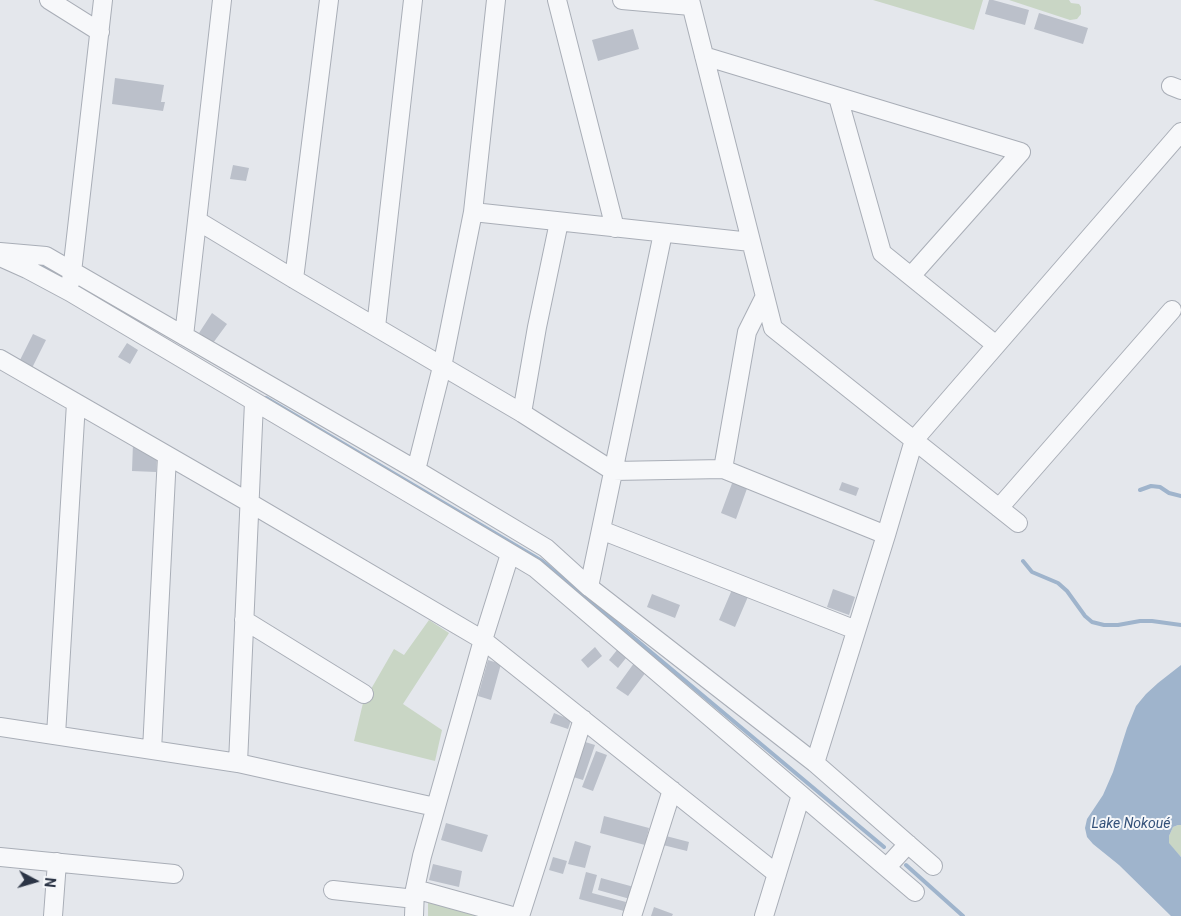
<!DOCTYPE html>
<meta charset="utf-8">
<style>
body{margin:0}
#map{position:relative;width:1181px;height:916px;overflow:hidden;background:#e4e7ec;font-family:Roboto,sans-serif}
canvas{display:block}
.north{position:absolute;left:10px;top:856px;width:50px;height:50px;-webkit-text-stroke:4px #f4f6f9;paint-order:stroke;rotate:96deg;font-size:14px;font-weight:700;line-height:20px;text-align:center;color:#2b3445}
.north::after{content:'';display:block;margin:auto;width:18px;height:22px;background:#2b3445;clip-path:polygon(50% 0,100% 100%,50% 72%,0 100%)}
</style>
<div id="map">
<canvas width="1181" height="916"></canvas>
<div class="north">N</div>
</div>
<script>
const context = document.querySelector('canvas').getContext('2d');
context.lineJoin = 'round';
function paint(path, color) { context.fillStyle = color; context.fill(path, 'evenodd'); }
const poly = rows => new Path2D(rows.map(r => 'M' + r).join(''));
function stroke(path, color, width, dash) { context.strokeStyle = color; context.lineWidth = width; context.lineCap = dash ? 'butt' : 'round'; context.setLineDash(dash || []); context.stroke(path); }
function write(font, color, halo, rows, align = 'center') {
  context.font = font + ' Roboto,sans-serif'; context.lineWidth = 4; context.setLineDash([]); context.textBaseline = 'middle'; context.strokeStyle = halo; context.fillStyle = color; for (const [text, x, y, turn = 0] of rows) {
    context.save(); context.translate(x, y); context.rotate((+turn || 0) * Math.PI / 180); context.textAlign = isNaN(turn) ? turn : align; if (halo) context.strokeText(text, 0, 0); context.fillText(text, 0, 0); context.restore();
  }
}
paint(poly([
 [873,0,983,0,974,30],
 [1009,0,1069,0,1071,3,1079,4,1081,7,1081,14,1077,19,1070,20],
 [429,620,449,633,403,704,442,730,435,761,354,741,363,703,394,649,404,655],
 [1178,825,1181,825,1181,857,1169,844,1169,836,1173,827],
 [428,899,485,916,428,916]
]), '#c9d6c5');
paint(poly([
 [1181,665,1181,825,1178,825,1173,827,1169,836,1169,843,1181,857,1181,916,1171,916,1119,865,1093,844,1087,837,1085,828,1087,819,1103,795,1113,772,1127,728,1136,706,1146,694,1158,683]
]), '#9fb4cc');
stroke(poly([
 [42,266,61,277],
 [266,398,542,561,884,847],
 [1140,490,1151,486,1160,487,1169,493,1181,496],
 [1023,561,1032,572,1058,583,1067,591,1085,616,1092,622,1104,625,1118,625,1140,621,1152,621,1181,625],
 [906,865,963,916]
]), '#9fb4cc', 4);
paint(poly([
 [989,0,993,0,1029,10,1025,25,985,14],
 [1039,13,1088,28,1083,44,1034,29],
 [633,29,639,49,598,61,592,40],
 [115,78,164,85,161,102,165,102,163,111,112,104],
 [233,165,249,168,246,181,230,179],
 [212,313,227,324,213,343,199,333],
 [33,334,46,340,32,368,19,362],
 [127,343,138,350,130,364,118,357],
 [133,443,157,457,156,472,132,471],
 [734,478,749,483,736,519,721,513],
 [842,482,859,488,856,496,839,490],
 [734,585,750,592,735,627,719,620],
 [833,589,855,597,849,615,827,607],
 [652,594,680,605,675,618,647,607],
 [595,647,602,656,588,668,581,660],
 [617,650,626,658,618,668,609,660],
 [637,659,649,668,628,696,616,688],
 [488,660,501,664,491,700,478,696],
 [554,713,571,720,568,729,550,723],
 [582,741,595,745,583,780,570,776],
 [596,751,607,755,593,791,582,787],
 [604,816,649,828,645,845,600,833],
 [446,823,488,835,482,852,441,840],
 [666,836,689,842,687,851,663,845],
 [575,841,591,846,585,868,568,864],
 [553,857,567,861,563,874,549,870],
 [433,864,462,871,459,887,429,880],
 [586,872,597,875,592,893,626,902,624,911,579,899],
 [601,878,634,887,630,899,598,890],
 [654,907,673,914,672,916,651,916]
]), '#bbc0ca');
const minor = poly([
 [49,0,100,32],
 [557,0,615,228],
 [622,0,691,6],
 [690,0,773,328,1018,523],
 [704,56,1021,152,911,276],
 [1171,86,1181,90],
 [838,97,882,253,996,345],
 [473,212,751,242],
 [198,221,294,279,522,413,613,471,723,469,886,535],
 [0,252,46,256,416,470,546,548,589,587,815,763,933,866],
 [0,257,27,269,70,292,535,568,915,892],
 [294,279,329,0],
 [71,281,103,0],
 [376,327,413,0],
 [184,336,222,0],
 [0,359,250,503,483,640,777,874],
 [522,413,537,327,559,222],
 [723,469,747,332,765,296],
 [416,470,442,367,473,212,496,0],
 [999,508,1172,310],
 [601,530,856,630],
 [589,587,663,233],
 [244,620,364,694],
 [0,727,238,763,435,807],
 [56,735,76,403],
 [152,750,167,456],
 [238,763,254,402],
 [815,763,886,535,914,440,1181,132],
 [0,857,174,874],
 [887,867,908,844],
 [415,889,512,916],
 [333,890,415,899],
 [53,916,57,862],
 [414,916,415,889,422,856,483,640,510,554],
 [520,916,583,719],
 [632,916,672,790],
 [764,916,801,795]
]);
stroke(minor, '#a9aeb7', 20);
stroke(minor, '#f7f8fa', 18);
write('italic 14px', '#34527a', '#f4f6f9', [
 ["Lake Nokoué",1131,824]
]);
</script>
